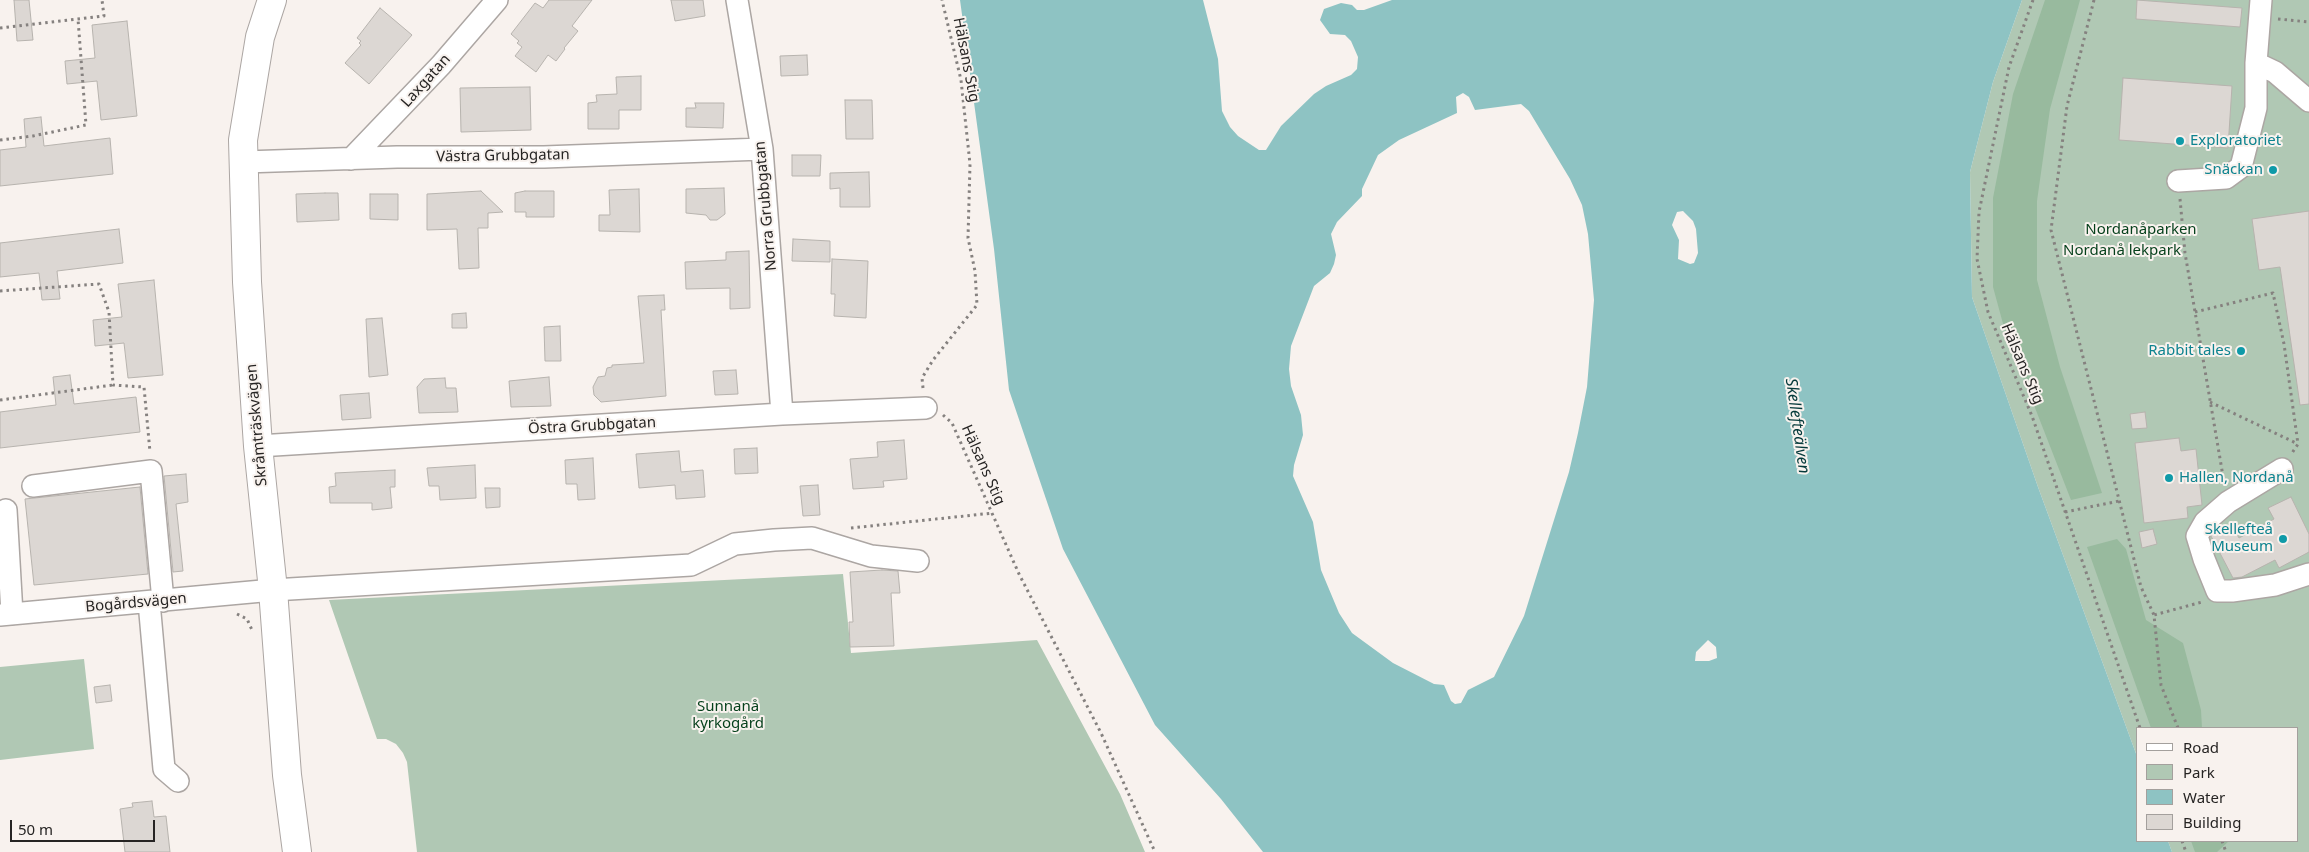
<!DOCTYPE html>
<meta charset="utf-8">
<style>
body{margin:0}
#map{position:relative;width:2309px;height:852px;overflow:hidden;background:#f8f2ee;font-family:"Noto Sans",sans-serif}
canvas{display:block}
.legend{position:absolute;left:2136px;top:727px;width:162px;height:115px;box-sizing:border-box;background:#f8f2ee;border:1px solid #a4a09d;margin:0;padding:6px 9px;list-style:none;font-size:15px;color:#262423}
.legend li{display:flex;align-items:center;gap:10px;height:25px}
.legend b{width:25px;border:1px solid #a4a09d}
.scale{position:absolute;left:10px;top:820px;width:145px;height:22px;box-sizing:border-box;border:2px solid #262423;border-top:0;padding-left:6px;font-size:15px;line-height:18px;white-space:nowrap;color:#262423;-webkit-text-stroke:4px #f8f2ee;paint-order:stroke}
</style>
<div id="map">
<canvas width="2309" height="852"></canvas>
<ul class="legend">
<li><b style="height:6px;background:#fff"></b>Road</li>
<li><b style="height:14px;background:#b0c8b4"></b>Park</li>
<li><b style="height:14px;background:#8ec3c3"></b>Water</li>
<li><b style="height:14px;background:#dcd7d3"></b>Building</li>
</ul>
<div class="scale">50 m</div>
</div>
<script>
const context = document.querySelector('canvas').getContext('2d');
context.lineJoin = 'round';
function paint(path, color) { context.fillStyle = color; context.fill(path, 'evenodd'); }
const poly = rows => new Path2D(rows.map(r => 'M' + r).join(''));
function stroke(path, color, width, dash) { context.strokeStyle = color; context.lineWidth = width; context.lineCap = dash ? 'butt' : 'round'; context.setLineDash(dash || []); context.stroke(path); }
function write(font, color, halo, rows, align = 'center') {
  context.font = font + ' "Noto Sans",sans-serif'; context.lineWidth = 4; context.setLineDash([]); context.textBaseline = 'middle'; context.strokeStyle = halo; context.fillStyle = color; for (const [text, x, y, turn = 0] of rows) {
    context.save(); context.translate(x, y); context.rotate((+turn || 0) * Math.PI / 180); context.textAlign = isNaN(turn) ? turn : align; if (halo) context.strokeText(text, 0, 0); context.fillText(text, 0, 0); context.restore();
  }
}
paint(poly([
 [2022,0,2309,0,2309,852,2172,852,2168,841,2298,841,2298,728,2138,728,2138,759,2038,487,1972,297,1970,172,1993,82],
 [843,574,851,653,1037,640,1120,794,1145,852,417,852,407,762,403,753,396,744,386,739,377,739,329,600],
 [84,659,94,749,0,760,0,667]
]), '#b0c8b4');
paint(poly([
 [2045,0,2080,0,2050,109,2037,201,2037,280,2060,367,2102,493,2071,500,2005,331,1993,287,1993,198,2013,94],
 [2117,539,2126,549,2146,620,2183,643,2201,710,2202,728,2151,728,2087,547],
 [2191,841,2229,841,2217,852,2195,852]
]), '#98ba9e');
paint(poly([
 [960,0,1203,0,1218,59,1222,111,1230,127,1238,136,1259,150,1266,150,1281,126,1314,94,1326,86,1351,75,1357,69,1358,57,1351,41,1345,35,1330,34,1320,20,1324,9,1341,3,1352,5,1357,10,1364,10,1392,0,2022,0,1993,82,1970,172,1972,297,2038,487,2138,759,2138,841,2168,841,2172,852,1263,852,1221,799,1155,725,1063,549,1009,390,994,249],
 [1463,93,1469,97,1475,110,1521,104,1529,111,1570,179,1582,205,1588,234,1594,300,1587,387,1578,433,1569,472,1524,616,1494,677,1468,690,1461,703,1455,704,1451,701,1444,685,1434,684,1393,663,1352,633,1339,613,1321,570,1313,522,1293,476,1294,465,1303,435,1301,415,1291,386,1289,369,1291,346,1314,286,1330,273,1334,264,1336,255,1331,234,1337,222,1362,196,1362,189,1378,155,1399,140,1457,113,1456,97],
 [1683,211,1693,221,1696,229,1698,253,1694,263,1690,264,1678,259,1679,240,1672,225,1677,212],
 [1708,640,1716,647,1717,658,1709,661,1695,661,1696,652]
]), '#8ec3c3');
const building = poly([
 [14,0,29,0,33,40,17,41,14,0],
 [549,0,592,0,572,26,578,31,564,48,565,49,556,61,548,55,536,72,515,56,522,47,517,43,519,41,511,34,535,3,543,8,549,0],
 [671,0,703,0,705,16,675,21,671,0],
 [2137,0,2242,8,2240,27,2136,19,2137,0],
 [380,8,412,35,369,84,345,63,361,45,359,43,361,41,357,38,380,8],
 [127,21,137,116,101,120,97,81,67,84,65,61,95,58,92,25,127,21],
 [807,55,808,75,781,76,780,56,807,55],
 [641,76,641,110,619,110,619,129,588,129,588,103,597,102,596,95,617,94,616,77,641,76],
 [2123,78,2232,86,2228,148,2119,140,2123,78],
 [530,87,531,130,461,132,460,88,530,87],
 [845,100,872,100,873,139,846,139,845,100],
 [695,103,724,103,723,128,686,127,686,108,696,108,695,103],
 [41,117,44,146,110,138,113,174,0,186,0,150,26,147,24,119,41,117],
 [792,155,821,155,820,176,792,176,792,155],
 [869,172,870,207,840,207,840,188,830,189,830,173,869,172],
 [724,188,725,214,717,220,710,220,706,215,686,213,686,189,724,188],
 [639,189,640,232,599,231,599,215,610,215,609,190,639,189],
 [481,191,503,212,488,213,488,228,478,228,479,268,459,269,457,229,427,230,427,194,481,191],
 [525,191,554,191,554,217,526,217,526,212,515,212,515,193,525,191],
 [325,193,338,193,339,220,297,222,296,194,325,193],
 [370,194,398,194,398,220,370,219,370,194],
 [2309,211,2309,404,2300,405,2280,267,2259,270,2252,219,2309,211],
 [119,229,123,263,57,271,60,299,42,300,39,273,0,277,0,243,119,229],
 [793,239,830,241,830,262,792,261,793,239],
 [749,251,750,308,730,309,730,288,686,289,685,262,726,260,726,252,749,251],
 [832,259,868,261,866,318,834,316,835,294,831,294,832,259],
 [154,280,163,375,128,378,124,343,95,346,93,320,122,317,118,284,154,280],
 [664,295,665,310,661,310,666,396,601,402,594,395,593,387,598,377,605,376,607,368,612,367,612,365,644,363,638,296,664,295],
 [466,313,467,328,452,328,452,314,466,313],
 [382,318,388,375,369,377,366,319,382,318],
 [560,326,561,361,545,361,544,327,560,326],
 [736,370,738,394,715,395,713,371,736,370],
 [70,375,74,404,136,397,140,432,0,448,0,412,56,405,53,377,70,375],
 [549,377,551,406,511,407,509,381,549,377],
 [445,378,446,388,456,388,458,412,419,413,417,387,424,379,445,378],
 [369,393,371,418,342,420,340,395,369,393],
 [2145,412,2147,428,2132,429,2130,414,2145,412],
 [2179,438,2181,451,2196,449,2202,505,2187,507,2188,518,2144,523,2135,443,2179,438],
 [904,440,907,479,883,481,884,487,853,489,850,459,878,457,877,442,904,440],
 [757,448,758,473,735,474,734,449,757,448],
 [679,451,681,472,703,470,705,497,676,499,675,485,639,488,636,454,679,451],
 [593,458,595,499,578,500,577,484,566,484,565,460,593,458],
 [475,465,476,498,440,500,439,486,429,486,427,468,475,465],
 [395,470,395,487,390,487,392,508,372,510,372,503,330,503,329,487,336,486,335,473,395,470],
 [186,474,188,502,176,504,183,571,173,572,164,476,186,474],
 [818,485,820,515,803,516,800,486,818,485],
 [140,487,148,574,34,585,25,499,140,487],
 [485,488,500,488,500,507,486,508,485,488],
 [2291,497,2309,534,2309,552,2279,568,2275,560,2242,577,2233,578,2211,536,2212,534,2232,525,2239,538,2274,519,2268,508,2291,497],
 [2153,529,2157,544,2142,548,2139,532,2153,529],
 [882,570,898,571,900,593,891,593,894,646,850,647,849,622,853,622,850,572,882,570],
 [110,685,112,701,96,703,94,687,110,685],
 [152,801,154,817,166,816,170,852,125,852,120,809,133,807,132,803,152,801]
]);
paint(building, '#dcd7d3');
stroke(building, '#b7b3ae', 1);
const minor = poly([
 [737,0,762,149,782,414],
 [2256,63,2275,72,2309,101],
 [351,159,441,65,497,0],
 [244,162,397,157,544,157,762,149],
 [2178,181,2226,178,2241,167,2256,108,2256,63,2261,0],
 [258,446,782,414,926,408],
 [2282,469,2228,502,2205,522,2197,536,2204,559,2217,591,2232,591,2275,585,2309,574],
 [33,486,151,471,163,601],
 [6,510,12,614],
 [149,602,164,769,178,781],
 [0,615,273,590,691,565,735,544,774,540,812,538,871,556,918,561]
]);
const major = poly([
 [272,0,260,37,243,140,247,282,258,446,273,590,287,775,297,852]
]);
stroke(minor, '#aca6a3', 24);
stroke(major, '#aca6a3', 30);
stroke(poly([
 [2033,0,2009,67,1979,212,1977,259,1988,312,2032,416,2140,728],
 [2094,0,2067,106,2051,230,2141,587,2154,615],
 [2278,19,2309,22],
 [0,28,104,16,102,0],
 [0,140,33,136,86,125,78,19],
 [2180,199,2185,253,2224,482],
 [0,291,99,284,109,312,113,385,144,387,150,452],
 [2195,312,2273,293,2284,344,2298,444,2292,453],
 [923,388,922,378,933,360,977,305,975,271,968,238,970,164,961,80,942,0],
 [0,400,113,385],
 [2210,402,2298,444],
 [943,415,952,423,1019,574,1101,733,1155,852],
 [2065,512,2119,501],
 [851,528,993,513],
 [237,614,247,619,252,630],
 [2178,728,2161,685,2154,615,2202,602],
 [2182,841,2186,852],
 [2222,841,2226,852]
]), '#85817f', 3, [2.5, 4]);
stroke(minor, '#fff', 21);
stroke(major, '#fff', 28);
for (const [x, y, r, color] of [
 [2180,141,5,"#0f9aa8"],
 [2273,170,5,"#0f9aa8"],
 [2241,351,5,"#0f9aa8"],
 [2169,478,5,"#0f9aa8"],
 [2283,539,5,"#0f9aa8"]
]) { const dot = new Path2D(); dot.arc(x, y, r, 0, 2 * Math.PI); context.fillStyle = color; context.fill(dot); stroke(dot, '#f8f2ee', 2); }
write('15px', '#262423', '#f8f2ee', [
 ["Hälsans Stig",966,60,79],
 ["Laxgatan",426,81,-48],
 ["Västra Grubbgatan",503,156,-1],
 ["Norra Grubbgatan",766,206,-95],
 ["Hälsans Stig",2022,364,67],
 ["Skråmträskvägen",257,425,-95],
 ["Östra Grubbgatan",592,426,-3],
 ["Hälsans Stig",983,465,66],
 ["Bogårdsvägen",136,603,-5]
]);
write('15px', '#0d838f', '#f8f2ee', [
 ["Exploratoriet",2190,141,"left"],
 ["Snäckan",2263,170],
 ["Rabbit tales",2231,351],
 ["Hallen, Nordanå",2179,478,"left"],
 ["Skellefteå",2273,530],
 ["Museum",2273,547]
], 'right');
write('15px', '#043f1a', '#f8f2ee', [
 ["Nordanåparken",2141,230],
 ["Nordanå lekpark",2122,251],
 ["Sunnanå",728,707],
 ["kyrkogård",728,724]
]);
write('italic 16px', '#053a3b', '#f8f2ee', [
 ["Skellefteälven",1797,426,82]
]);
</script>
